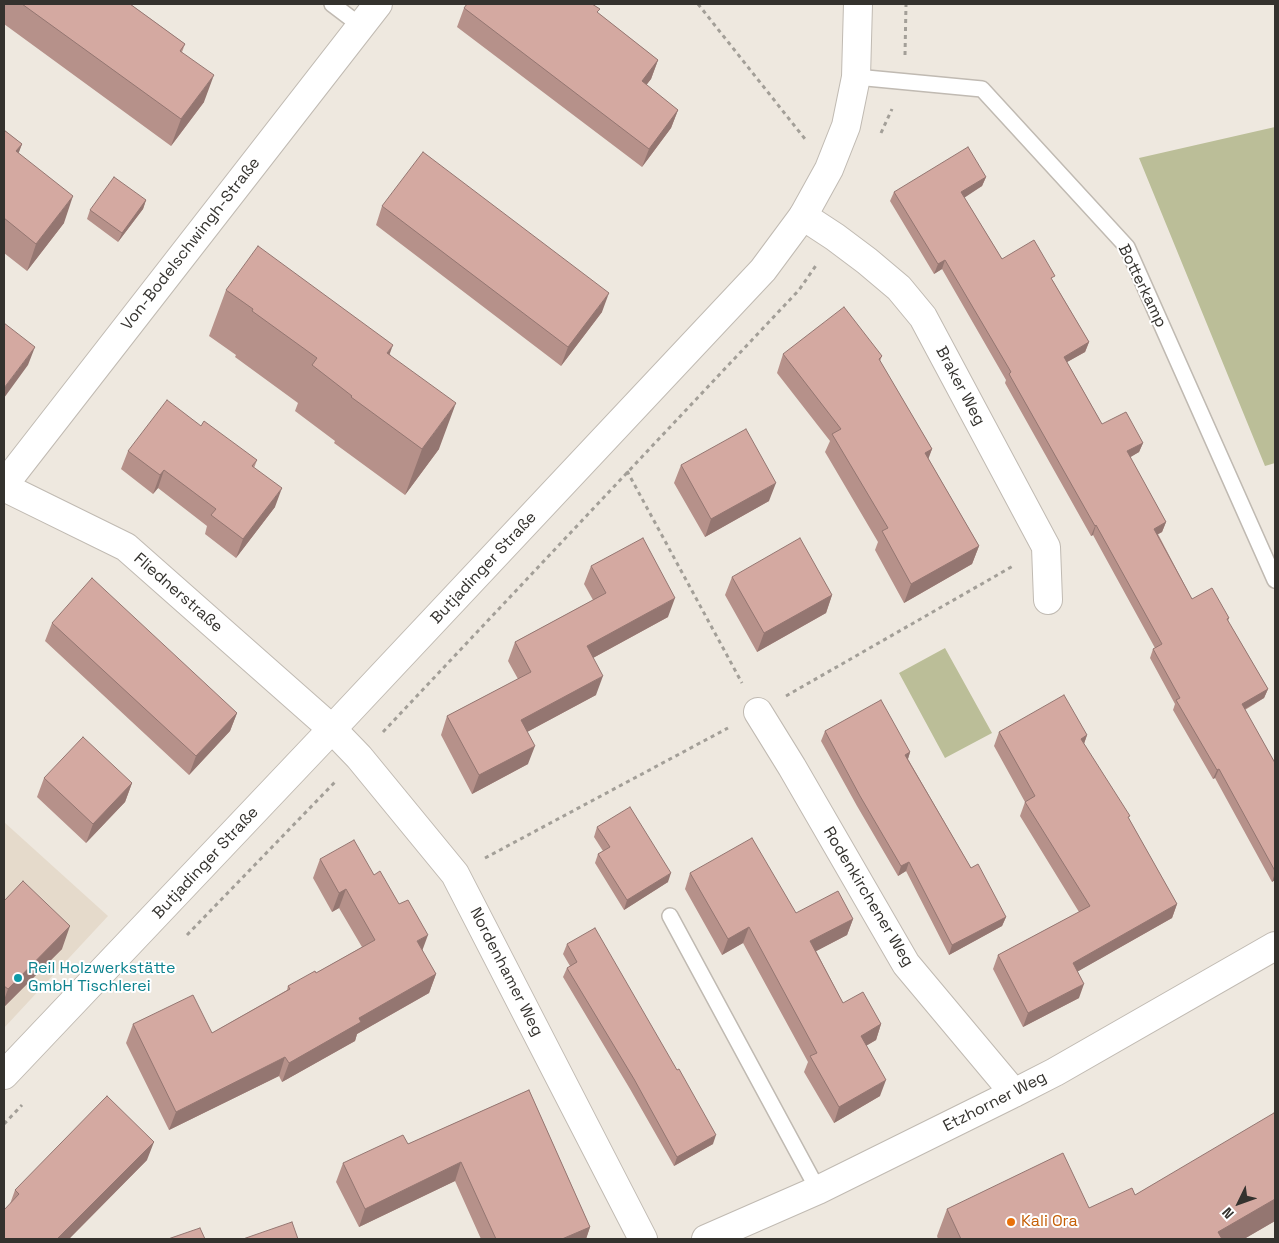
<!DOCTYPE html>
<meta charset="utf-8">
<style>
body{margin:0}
#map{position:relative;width:1279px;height:1243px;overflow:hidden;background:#eee8df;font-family:"Space Grotesk",sans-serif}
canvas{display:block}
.frame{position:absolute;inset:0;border:5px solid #34322e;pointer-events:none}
.north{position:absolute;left:1214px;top:1178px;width:50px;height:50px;-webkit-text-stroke:4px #fff;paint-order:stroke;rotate:228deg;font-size:14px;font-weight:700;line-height:20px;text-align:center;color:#34322e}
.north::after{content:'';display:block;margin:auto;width:18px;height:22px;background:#34322e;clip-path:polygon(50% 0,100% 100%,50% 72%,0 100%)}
</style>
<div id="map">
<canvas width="1279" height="1243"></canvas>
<div class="frame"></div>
<div class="north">N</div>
</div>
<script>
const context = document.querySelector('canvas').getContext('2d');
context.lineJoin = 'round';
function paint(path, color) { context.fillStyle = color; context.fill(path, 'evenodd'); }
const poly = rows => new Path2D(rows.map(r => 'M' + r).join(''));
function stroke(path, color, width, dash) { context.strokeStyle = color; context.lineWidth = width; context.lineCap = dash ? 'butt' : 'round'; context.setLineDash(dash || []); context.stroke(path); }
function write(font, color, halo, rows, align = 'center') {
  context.font = font + ' "Space Grotesk",sans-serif'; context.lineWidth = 4; context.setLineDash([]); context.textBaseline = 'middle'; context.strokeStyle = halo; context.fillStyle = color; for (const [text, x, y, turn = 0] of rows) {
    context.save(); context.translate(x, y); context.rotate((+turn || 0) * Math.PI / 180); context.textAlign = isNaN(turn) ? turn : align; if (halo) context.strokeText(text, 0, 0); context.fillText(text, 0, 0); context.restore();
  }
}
paint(poly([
 [4,822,108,916,4,1028]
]), '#e5dacb');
paint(poly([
 [1275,127,1275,463,1265,466,1139,158],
 [945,648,992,733,945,758,899,673]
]), '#bbbe98');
const lane = poly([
 [332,4,361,26],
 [856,77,982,89,1127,247,1275,580],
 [670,916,818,1190]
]);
const street = poly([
 [803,216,835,237,867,261,899,288,923,317,1046,547,1048,600],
 [4,485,378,4],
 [4,487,126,547,332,729,359,757,455,874,643,1239],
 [758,712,792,767,906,964,1014,1093],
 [706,1239,818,1190,1014,1093,1055,1072,1275,946]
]);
const secondary = poly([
 [4,1075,332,729,763,270,803,216,829,169,846,126,856,77,858,4]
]);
stroke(lane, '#c0bab2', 18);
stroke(street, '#c0bab2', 30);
stroke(secondary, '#c0bab2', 30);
stroke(poly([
 [698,4,805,139],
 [905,55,906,4],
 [881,133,892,109],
 [627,471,742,683],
 [786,696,1013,566],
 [383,732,799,290,817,264],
 [485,858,728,728],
 [187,935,335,782],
 [4,1124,22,1105]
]), '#a39f98', 3, [4, 4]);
stroke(lane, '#fff', 15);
stroke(street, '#fff', 28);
stroke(secondary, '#fff', 28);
paint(poly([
 [4,4,130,4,185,44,182,52,204,102,171,146,4,24],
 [464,8,598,13,658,60,651,79,646,85,678,110,671,128,642,167,457,27],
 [4,130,22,144,18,153,64,223,27,271,4,253],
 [986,177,982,186,964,197,1002,259,1053,281,1089,342,1085,352,1067,362,1102,424,1143,443,1139,452,1130,457,1166,522,1162,532,1158,534,1192,599,1229,618,1228,621,1268,689,1264,698,1245,710,1275,763,1275,880,1272,882,1215,778,1213,779,1173,710,1175,704,1150,658,1153,649,1155,648,1093,535,1091,536,1005,383,1006,380,942,269,934,274,890,201,894,192],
 [146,200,143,209,118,242,87,219,90,210],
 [382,206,602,312,561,366,376,225],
 [226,290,390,354,439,449,405,495,334,443,335,441,295,411,298,403,235,357,236,355,209,336],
 [783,354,882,356,880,361,932,449,928,458,979,546,972,564,904,603,875,550,878,542,825,452,830,441,777,373],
 [201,426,257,460,254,468,275,507,236,558,205,534,207,526,158,488,153,494,121,469,128,451],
 [681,465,769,501,705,537,674,483],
 [591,566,668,617,593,658,596,695,527,732,528,764,472,794,441,735,447,716,518,679,508,661,515,642,593,600,584,584],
 [732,577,832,595,826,613,757,652,725,595],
 [52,623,237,713,230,731,189,775,45,641],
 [825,731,910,752,908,759,971,868,1006,917,1002,926,949,955,906,871,898,876,857,806,821,741],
 [999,732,1087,735,1084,744,1129,819,1177,904,1172,918,1078,971,1079,998,1023,1027,993,969,998,955,1079,912,1020,816,1025,802,994,746],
 [44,778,132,783,125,802,86,843,37,797],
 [597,827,668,882,624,910,595,863,598,854,603,851,594,837],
 [320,859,374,875,422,951,436,974,429,993,357,1034,355,1041,282,1082,279,1076,169,1130,126,1043,133,1024,212,1033,287,990,288,986,316,973,362,947,339,908,332,912,313,878],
 [690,873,796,913,853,919,847,935,816,951,843,1003,881,1024,876,1040,866,1046,880,1096,834,1123,804,1072,808,1062,743,943,722,955,685,889],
 [4,901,62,949,4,1007],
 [567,944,713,1144,674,1166,630,1089,563,977,567,968,570,966,563,954],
 [529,1090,590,1227,586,1239,481,1239,455,1181,359,1227,336,1182,343,1163,408,1144],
 [1275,1116,1275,1221,1244,1239,938,1239,937,1236,947,1209,1089,1208,1135,1195],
 [147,1160,69,1239,4,1239,10,1204,15,1190]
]), '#b6918a');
paint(poly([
 [658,60,651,79,635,100,642,81],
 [214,75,204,102,171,146,181,119],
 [678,110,671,128,642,167,649,149],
 [22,144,12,171,16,151],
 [986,177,982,186,958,202,961,192],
 [73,196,64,223,27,271,36,244],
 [146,200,143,209,118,242,122,233],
 [945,260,942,269,934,274,938,264],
 [609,293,602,312,561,366,568,347],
 [1089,342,1085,352,1060,366,1064,357],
 [393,345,376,391,387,353],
 [35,347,28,365,4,398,4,388],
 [456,403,439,449,405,495,422,449],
 [1143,443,1139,452,1124,461,1127,451],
 [932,449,925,468,925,453],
 [164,470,158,488,153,494,160,475],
 [776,483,769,501,705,537,711,519],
 [282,488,275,507,236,558,243,539],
 [1166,522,1162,532,1151,538,1154,529],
 [1096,525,1093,535,1091,536,1095,526],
 [979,546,972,564,904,603,911,584],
 [832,595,826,613,757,652,764,633],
 [675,598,668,617,580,665,587,646],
 [603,676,596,695,514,739,521,720],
 [1268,689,1264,698,1238,713,1242,704],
 [237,713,230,731,189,775,196,756],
 [1087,735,1082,749,1081,739],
 [535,746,528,764,472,794,479,775],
 [910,752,907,762,905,755],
 [1219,769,1215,778,1213,779,1217,770],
 [132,783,125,802,86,843,93,824],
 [909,862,906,871,898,876,901,866],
 [671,873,668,882,624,910,627,900],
 [1275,873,1275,880,1272,882],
 [346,889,339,908,332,912,339,893],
 [1177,904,1172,918,1068,977,1073,963],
 [1006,917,1002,926,949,955,952,945],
 [853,919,847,935,805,957,810,941],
 [70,926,62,949,4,1007,4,1000,8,989],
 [749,927,743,943,722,955,728,939],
 [428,935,421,954,417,941],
 [436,974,429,993,357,1034,355,1041,282,1082,289,1063,359,1018],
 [1084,984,1079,998,1023,1027,1028,1013],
 [881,1024,876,1040,855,1052,861,1036],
 [285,1057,279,1076,169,1130,176,1112],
 [886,1080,880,1096,834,1123,839,1107],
 [716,1135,713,1144,674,1166,677,1157],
 [154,1142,147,1160,69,1239,57,1239],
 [461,1162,455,1181,359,1227,365,1209],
 [1275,1199,1275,1221,1244,1239,1216,1239,1218,1232],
 [590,1227,586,1239,562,1239]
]), '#947671');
const building = poly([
 [22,4,130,4,185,44,180,51,214,75,181,119,22,4],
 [467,4,592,4,600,9,597,12,658,60,642,81,678,110,649,149,464,8,467,4],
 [4,130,22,144,16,151,73,196,36,244,4,218,4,130],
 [968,147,986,177,961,192,1002,259,1034,240,1055,276,1051,278,1089,342,1064,357,1102,424,1126,412,1143,443,1127,451,1166,522,1154,529,1192,599,1212,588,1229,618,1227,619,1268,689,1242,704,1275,763,1275,871,1219,769,1217,770,1176,700,1180,698,1153,649,1162,644,1096,525,1095,526,1009,374,1011,372,945,260,938,264,894,192,968,147],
 [423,152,609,293,568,347,382,206,423,152],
 [114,177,146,200,122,233,90,210,114,177],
 [258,246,393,345,387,353,456,403,422,449,351,397,352,396,312,365,317,358,252,311,253,309,226,290,258,246],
 [844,307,882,356,879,359,932,449,925,453,979,546,911,584,882,531,888,528,832,434,841,429,783,354,844,307],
 [4,323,35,347,4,388,4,323],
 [167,400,201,426,204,421,257,460,252,466,282,488,243,539,211,515,216,509,164,470,160,475,128,451,167,400],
 [746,429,776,483,711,519,681,465,746,429],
 [643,538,675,598,587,646,603,676,521,720,535,746,479,775,447,716,531,672,515,642,606,593,591,566,643,538],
 [800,538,832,595,764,633,732,577,800,538],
 [92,578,237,713,196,756,52,623,92,578],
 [1064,695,1087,735,1081,739,1130,816,1128,817,1177,904,1073,963,1084,984,1028,1013,998,955,1090,906,1025,802,1035,796,999,732,1064,695],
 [881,700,910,752,905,755,971,868,978,864,1006,917,952,945,909,862,901,866,860,796,825,731,881,700],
 [83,737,132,783,93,824,44,778,83,737],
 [630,807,671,873,627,900,598,854,610,847,597,827,630,807],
 [752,838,796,913,838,891,853,919,810,941,843,1003,863,992,881,1024,861,1036,886,1080,839,1107,810,1056,817,1053,749,927,728,939,690,873,752,838],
 [354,840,374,875,380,871,399,904,408,900,428,935,417,941,436,974,359,1018,361,1022,289,1063,285,1057,176,1112,133,1024,193,995,212,1033,290,989,288,986,315,971,316,973,375,940,346,889,339,893,320,859,354,840],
 [23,881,70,926,8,989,4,986,4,901,23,881],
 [595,928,677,1070,679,1069,716,1135,677,1157,634,1079,567,968,577,962,567,944,595,928],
 [529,1090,590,1227,562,1239,496,1239,461,1162,365,1209,343,1163,403,1135,408,1144,529,1090],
 [107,1096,154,1142,57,1239,4,1239,4,1210,19,1194,15,1190,107,1096],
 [1274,1113,1275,1116,1275,1199,1218,1232,1222,1239,961,1239,947,1209,1063,1153,1089,1208,1132,1188,1135,1195,1274,1113],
 [292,1222,298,1239,243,1239,292,1222],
 [200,1228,205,1239,168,1239,200,1228]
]);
paint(building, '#d4a9a1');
stroke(building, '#947671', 1);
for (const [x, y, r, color] of [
 [18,978,5,"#0f9aa8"],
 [1011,1222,5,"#e8710a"]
]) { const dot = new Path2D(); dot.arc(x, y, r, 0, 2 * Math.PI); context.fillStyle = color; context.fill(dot); stroke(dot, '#fff', 2); }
write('16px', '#34322e', '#fff', [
 ["Von-Bodelschwingh-Straße",191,244,-52],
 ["Botterkamp",1142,286,64],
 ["Braker Weg",960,386,62],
 ["Butjadinger Straße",484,568,-47],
 ["Fliednerstraße",178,593,41],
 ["Butjadinger Straße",206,863,-47],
 ["Rodenkirchener Weg",868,897,59],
 ["Nordenhamer Weg",506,972,63],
 ["Etzhorner Weg",995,1102,-27]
]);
write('16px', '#0d838f', '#fff', [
 ["Reil Holzwerkstätte",28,969],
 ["GmbH Tischlerei",28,987]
], 'left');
write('16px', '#c56008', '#fff', [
 ["Kali Ora",1021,1222]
], 'left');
</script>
